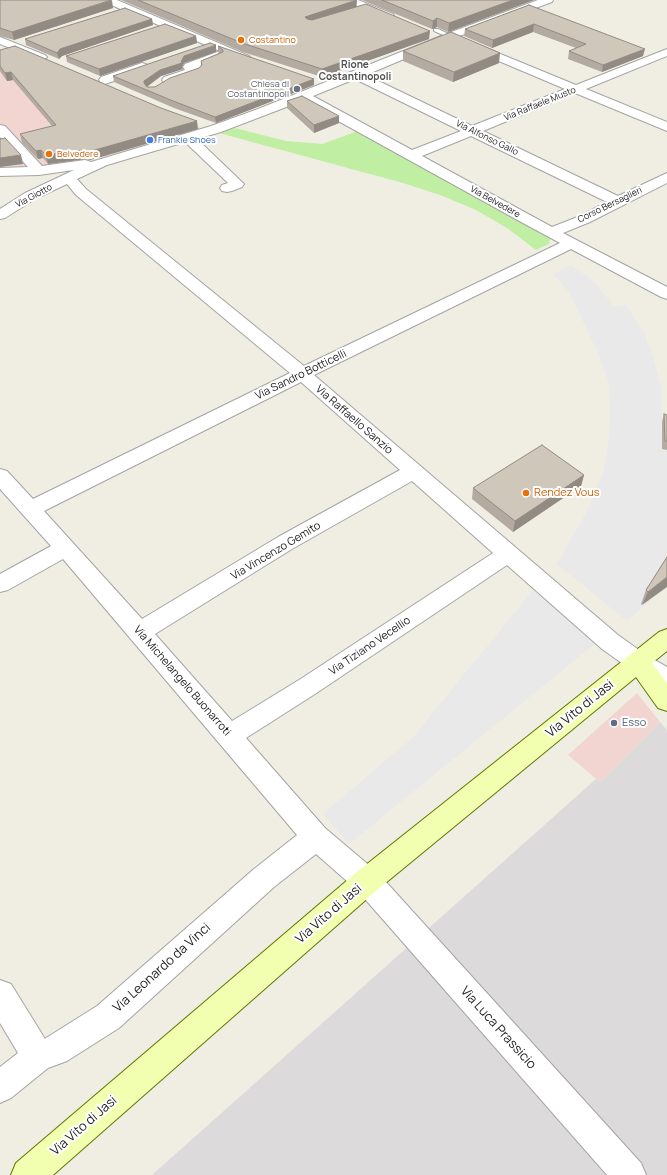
<!DOCTYPE html>
<style>
body{margin:0}
canvas{display:block;background:#f0ede2}
</style>
<canvas width="667" height="1175"></canvas>
<script>
const context = document.querySelector('canvas').getContext('2d');
context.lineJoin = 'round';
function paint(path, color) { context.fillStyle = color; context.fill(path, 'evenodd'); }
const poly = rows => new Path2D(rows.map(r => 'M' + r).join(''));
function stroke(path, color, width, dash) { context.strokeStyle = color; context.lineWidth = width; context.lineCap = dash ? 'butt' : 'round'; context.setLineDash(dash || []); context.stroke(path); }
function write(font, color, halo, rows, align = 'center') {
  context.font = font + ' Manrope,sans-serif'; context.lineWidth = 4; context.setLineDash([]); context.textBaseline = 'middle'; context.strokeStyle = halo; context.fillStyle = color; for (const [text, x, y, turn = 0] of rows) {
    context.save(); context.translate(x, y); context.rotate((+turn || 0) * Math.PI / 180); context.textAlign = isNaN(turn) ? turn : align; if (halo) context.strokeText(text, 0, 0); context.fillText(text, 0, 0); context.restore();
  }
}
paint(poly([
 [660,722,667,730,667,1175,152,1175,596,779,600,782]
]), '#dcdada');
paint(poly([
 [26,53,205,130,80,163,0,171,0,54],
 [637,693,660,722,600,782,568,755]
]), '#f2d5d0');
paint(poly([
 [235,128,286,141,322,144,358,131,550,238,549,244,536,250,507,228,476,210,440,195,403,183,219,133]
]), '#c0efa3');
paint(poly([
 [571,265,593,281,614,306,626,305,645,335,654,360,661,388,662,449,667,450,667,563,657,579,666,587,627,621,557,564,587,511,603,473,609,439,610,405,608,380,597,351,581,317,568,291,553,274],
 [533,590,596,643,349,844,323,814,413,737]
]), '#e9e9e9');
const lane = poly([
 [434,29,438,29,453,36,448,37,434,31,434,29]
]);
const street = poly([
 [103,0,117,0,249,56,251,58,249,60,245,62,230,56,199,67,201,70,199,73,172,83,164,83,162,80,164,77,185,70,183,67,185,64,220,51,104,2,103,0],
 [344,0,358,0,393,14,394,16,393,18,385,18,345,2,344,0],
 [538,0,553,0,552,2,454,38,366,75,472,126,565,89,468,48,466,46,468,44,476,44,576,85,667,49,667,56,586,89,667,122,667,131,575,93,483,131,618,196,667,173,667,183,590,222,563,233,667,287,667,299,661,297,571,249,314,375,618,635,646,655,667,667,667,689,659,686,630,669,602,649,507,565,315,694,246,738,325,828,377,872,641,1163,646,1175,607,1175,357,890,316,854,274,887,119,1028,67,1061,48,1068,11,1098,0,1103,0,1067,18,1053,0,1023,0,980,11,984,45,1039,46,1038,97,1006,254,869,297,835,63,559,8,590,0,592,0,574,51,546,0,489,0,469,7,471,33,499,290,373,76,195,67,184,35,199,5,218,0,219,0,209,25,193,74,170,39,175,0,176,0,168,28,167,0,137,0,125,5,126,42,166,85,160,91,162,211,126,258,109,446,34,538,0],
 [355,79,461,131,412,150,313,96,355,79],
 [302,101,523,223,560,243,304,366,86,189,77,179,107,165,185,142,228,183,222,185,220,188,222,191,227,192,232,191,242,187,244,184,197,139,221,132,302,101],
 [471,136,607,202,580,216,552,227,422,156,471,136],
 [301,382,400,470,278,537,142,619,44,511,301,382],
 [412,481,493,553,299,680,232,721,155,634,292,549,412,481],
 [0,37,45,55,47,57,45,59,41,61,37,59,0,44,0,37],
 [142,63,146,64,148,67,146,70,105,84,101,83,99,80,101,77,142,63]
]);
const secondary = poly([
 [667,629,667,651,652,663,667,683,667,711,658,708,636,677,377,890,53,1175,11,1175,16,1163,357,872,659,632,667,629]
]);
stroke(lane, '#a4a4a4', 2);
stroke(street, '#a4a4a4', 2);
stroke(secondary, '#5e7900', 2);
paint(lane, '#fff');
paint(street, '#fff');
paint(secondary, '#f2ffb1');
paint(poly([
 [0,0,113,8,14,40,0,36],
 [121,0,356,0,357,7,429,39,322,77,243,52],
 [362,0,534,0,448,32,437,27,432,29],
 [529,5,643,56,602,72,568,59,569,51,576,48,533,32,492,48,464,36,465,29],
 [152,19,153,25,62,56,59,59,26,45,25,39],
 [196,36,197,43,100,76,67,62,66,56],
 [218,46,314,85,216,123,174,108,114,82,113,76,216,52,184,63,182,67,183,69,161,76,147,87,155,87,199,68,201,65,201,61,219,53,218,52],
 [0,50,198,129,90,160,85,159,48,164,43,158,38,159,22,143,20,134,52,126,13,80,7,81,0,71],
 [403,51,499,63,453,82,403,61],
 [287,101,339,123,314,133,287,108],
 [664,414,667,415,667,450,662,449,662,422],
 [584,475,581,486,513,532,472,499,473,488],
 [667,557,642,605,641,604,646,590]
]), '#b3aba1');
paint(poly([
 [112,0,113,8,14,40,12,32],
 [357,0,356,8,306,25,305,17],
 [513,0,534,0,448,32,449,23],
 [437,18,437,27,432,29,433,21],
 [152,19,153,25,62,56,59,59,57,53,60,49],
 [534,24,533,32,492,48,493,40],
 [430,31,429,39,322,77,322,69],
 [196,36,197,43,100,76,99,69],
 [216,45,216,52,184,63,182,67,183,69,161,76,145,88,145,90,144,81,160,70,184,56],
 [645,49,643,56,602,72,603,65],
 [500,53,499,63,453,82,454,72],
 [11,72,13,80,7,81,5,73],
 [314,79,314,85,216,123,215,117],
 [339,116,339,123,314,133,314,125],
 [197,121,198,129,90,160,88,152],
 [41,150,43,158,38,159,36,151],
 [83,150,85,159,48,164,46,155],
 [21,155,23,164,0,167,0,158],
 [584,475,581,486,513,532,515,521],
 [667,577,667,587,642,605,648,592]
]), '#928b83');
const building = poly([
 [0,0,111,0,12,32,0,28,0,0],
 [138,0,357,0,305,17,307,19,312,20,366,4,430,31,322,69,242,43,138,0],
 [382,0,513,0,449,23,437,18,433,21,382,0],
 [529,5,645,49,603,65,569,51,586,44,534,24,493,40,465,29,529,5],
 [125,8,152,19,60,49,57,53,25,39,125,8],
 [165,24,196,36,99,69,66,56,165,24],
 [451,32,500,53,454,72,403,51,451,32],
 [210,43,216,45,184,56,181,62,182,63,160,70,144,81,144,83,147,87,155,87,170,78,199,68,202,65,201,61,223,52,223,50,218,46,314,79,215,117,173,101,113,76,210,43],
 [15,46,161,108,197,121,88,152,83,150,46,155,41,150,36,151,20,134,56,125,11,72,5,73,0,66,0,50,15,46],
 [302,96,339,116,314,125,287,101,302,96],
 [5,138,21,155,0,158,0,139,5,138],
 [664,414,667,415,667,441,665,441,664,414],
 [542,445,584,475,515,521,473,488,542,445],
 [667,557,667,577,648,592,646,590,667,557]
]);
paint(building, '#d0c7bb');
stroke(building, '#928b83', 1);
for (const [x, y, r, color] of [
 [241,40,4,"#e8710a"],
 [297,89,4,"#6b7280"],
 [150,140,4,"#3f7fe0"],
 [49,154,4,"#e8710a"],
 [526,493,4,"#e8710a"],
 [614,723,4,"#5c6f8a"]
]) { const dot = new Path2D(); dot.arc(x, y, r, 0, 2 * Math.PI); context.fillStyle = color; context.fill(dot); stroke(dot, '#fff', 1.5); }
write('9px', '#c56008', '#fff', [
 ["Costantino",249,40],
 ["Belvedere",57,154]
], 'left');
write('9px', '#5b616d', '#fff', [
 ["Chiesa di",289,84],
 ["Costantinopoli",289,94]
], 'right');
write('9px', '#1d1d1d', '#fff', [
 ["Via Raffaele Musto",540,104,-22],
 ["Via Alfonso Gallo",487,138,26],
 ["Via Giotto",34,196,-28],
 ["Via Belvedere",495,202,29],
 ["Corso Bersaglieri",610,205,-26]
]);
write('9px', '#366cbe', '#fff', [
 ["Frankie Shoes",158,140]
], 'left');
write('bold 10px', '#505050', '#fff', [
 ["Rione",355,65],
 ["Costantinopoli",355,77]
]);
write('11px', '#1d1d1d', '#fff', [
 ["Via Sandro Botticelli",301,375,-26],
 ["Via Raffaello Sanzio",354,420,41],
 ["Via Vincenzo Gemito",276,551,-31],
 ["Via Tiziano Vecellio",370,646,-34],
 ["Via Michelangelo Buonarroti",182,681,49]
]);
write('11px', '#c56008', '#fff', [
 ["Rendez Vous",534,493]
], 'left');
write('11px', '#4e5e75', '#fff', [
 ["Esso",622,723]
], 'left');
write('13px', '#1d1d1d', '#fff', [
 ["Via Vito di Jasi",580,709,-39],
 ["Via Vito di Jasi",329,914,-41],
 ["Via Leonardo da Vinci",162,968,-42],
 ["Via Luca Prassicio",498,1028,48],
 ["Via Vito di Jasi",84,1126,-41]
]);
</script>
